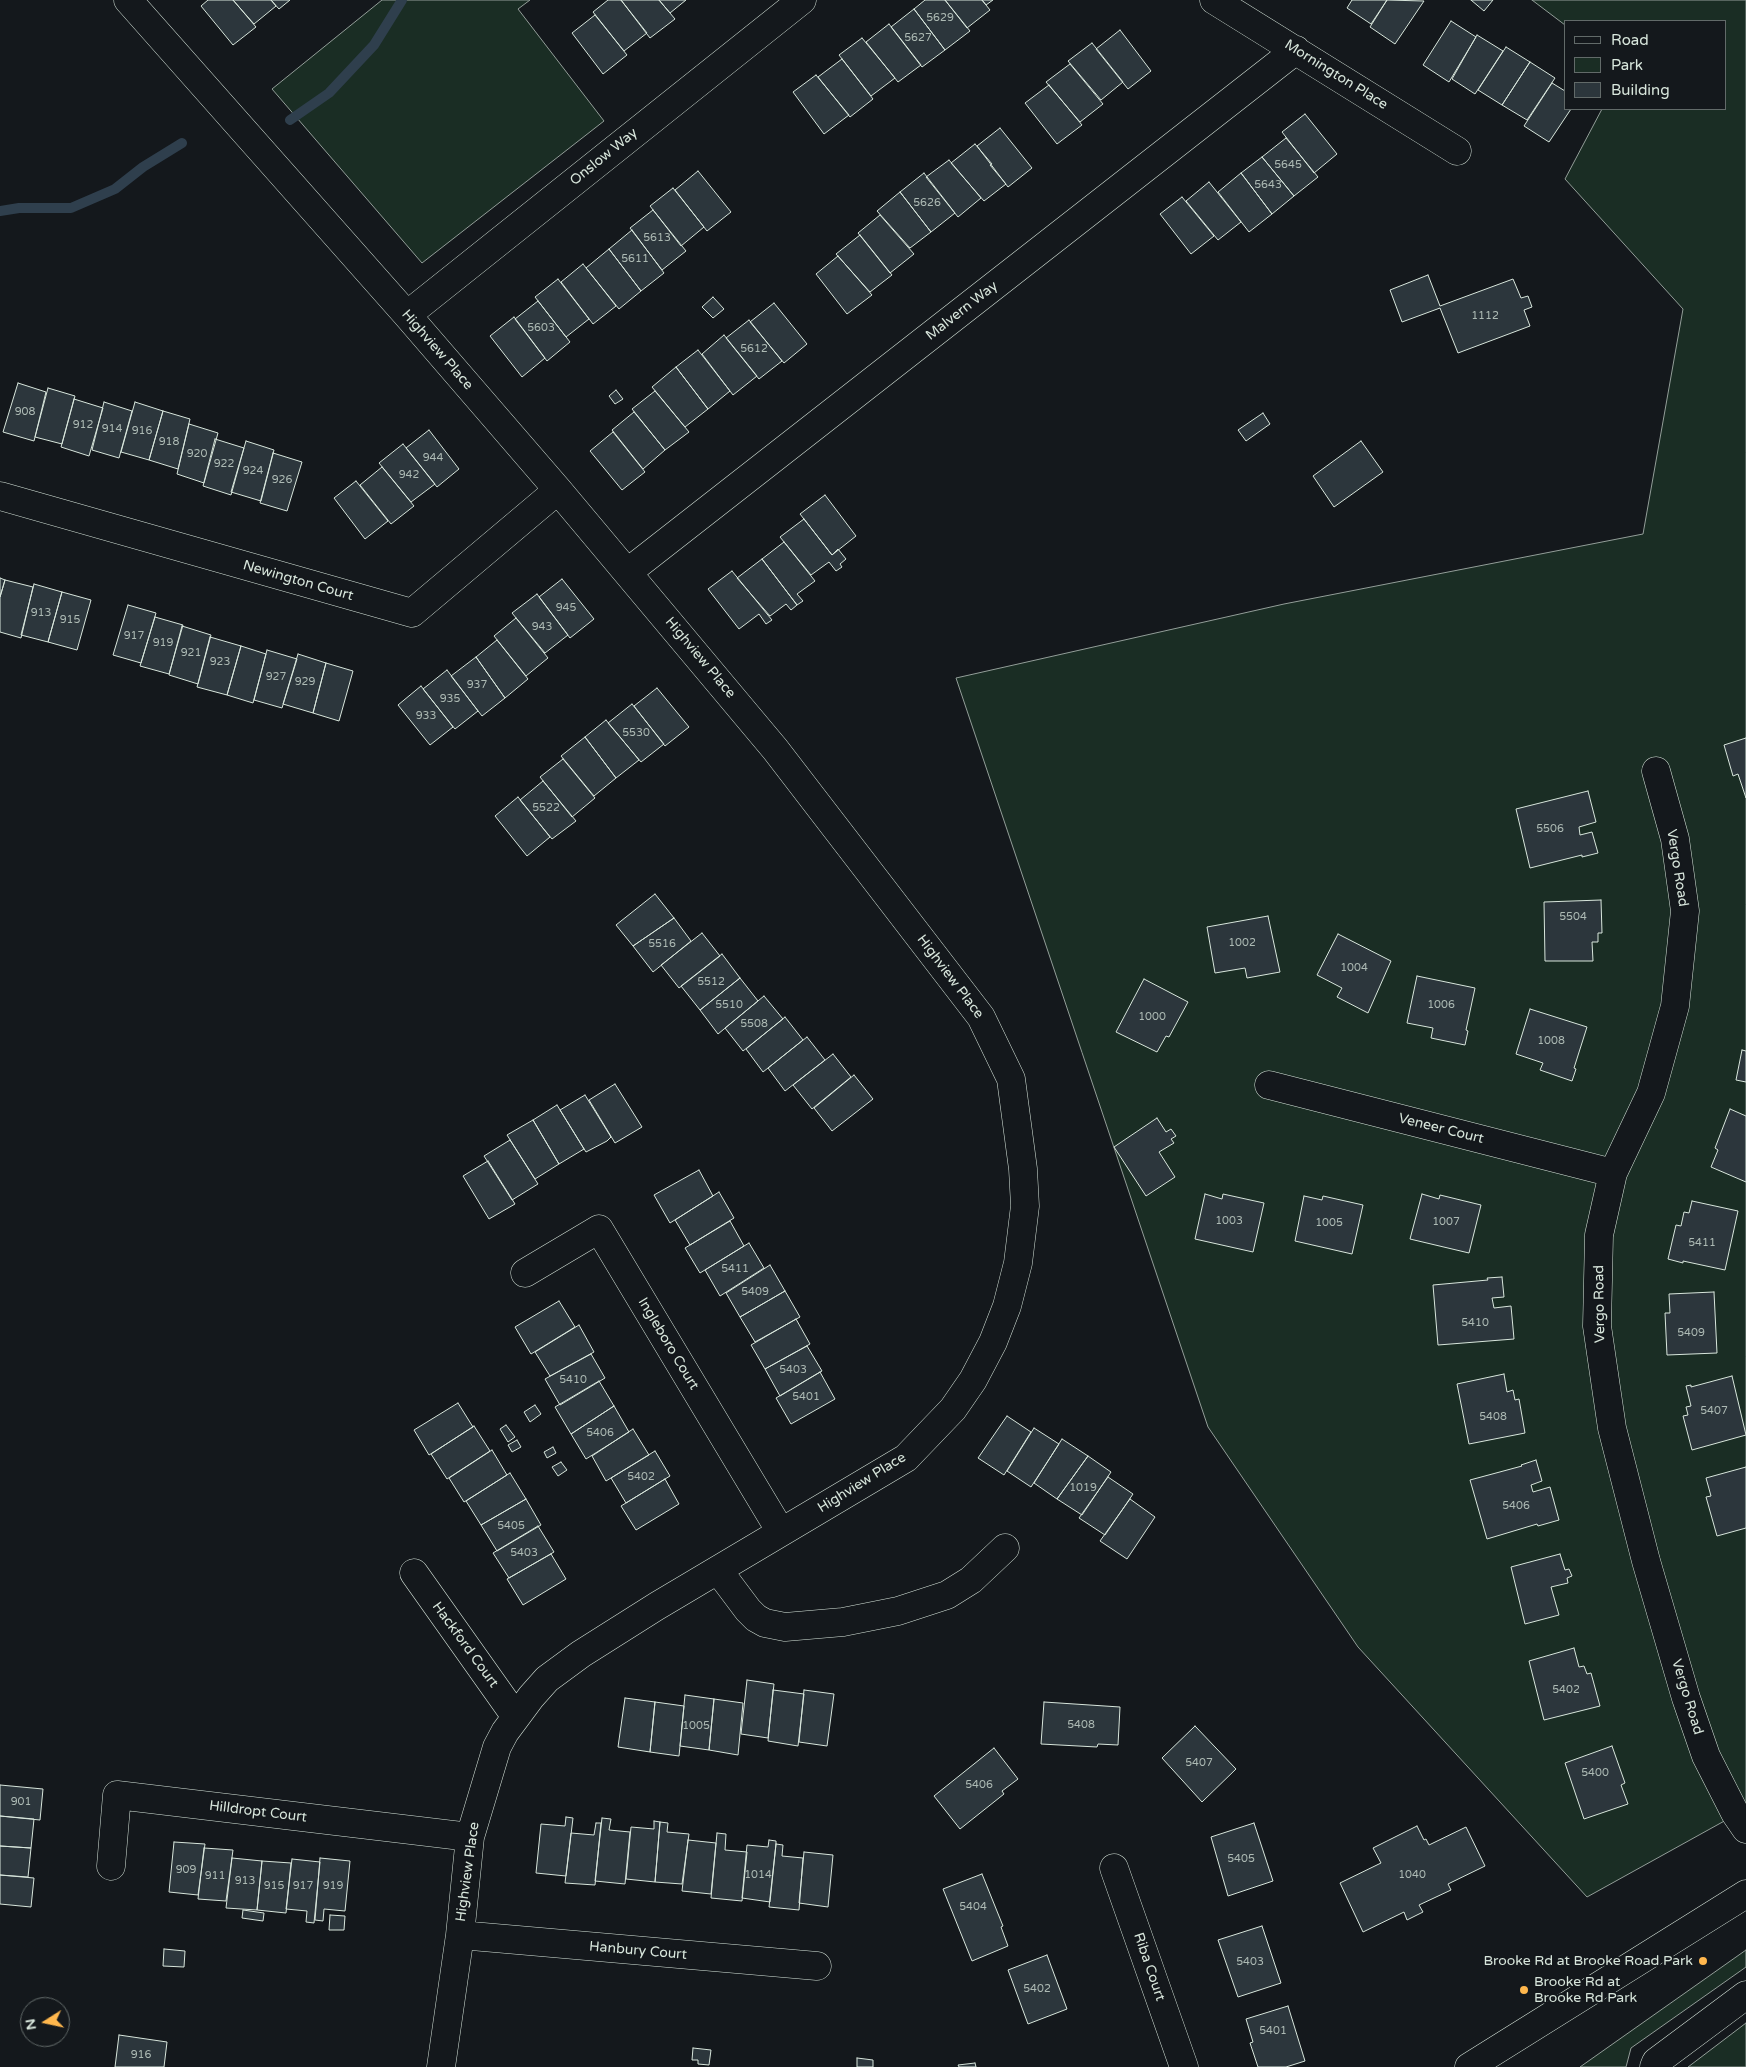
<!DOCTYPE html>
<style>
body{margin:0}
#map{position:relative;width:1746px;height:2067px;overflow:hidden;background:#14181c;font-family:"Varela Round",sans-serif}
canvas{display:block}
.legend{position:absolute;left:1564px;top:20px;width:162px;height:90px;box-sizing:border-box;background:#14181c;border:1px solid #626a69;margin:0;padding:6px 9px;list-style:none;font-size:15px;color:#d8e6dc}
.legend li{display:flex;align-items:center;gap:10px;height:25px}
.legend b{width:25px;border:1px solid #626a69}
.north{position:absolute;left:20px;top:1997px;width:50px;height:50px;box-sizing:border-box;background:#14181c;border:1px solid #626a69;border-radius:50%;rotate:260deg;font-size:14px;font-weight:700;line-height:20px;text-align:center;color:#d8e6dc}
.north::after{content:'';display:block;margin:auto;width:18px;height:22px;background:#ffb74d;clip-path:polygon(50% 0,100% 100%,50% 72%,0 100%)}
</style>
<div id="map">
<canvas width="1746" height="2067"></canvas>
<ul class="legend">
<li><b style="height:6px;background:#14181c"></b>Road</li>
<li><b style="height:14px;background:#1a2d24"></b>Park</li>
<li><b style="height:14px;background:#2c363c"></b>Building</li>
</ul>
<div class="north">N</div>
</div>
<script>
const context = document.querySelector('canvas').getContext('2d');
context.lineJoin = 'round';
function paint(path, color) { context.fillStyle = color; context.fill(path, 'evenodd'); }
const poly = rows => new Path2D(rows.map(r => 'M' + r).join(''));
function stroke(path, color, width, dash) { context.strokeStyle = color; context.lineWidth = width; context.lineCap = dash ? 'butt' : 'round'; context.setLineDash(dash || []); context.stroke(path); }
function write(font, color, halo, rows, align = 'center') {
  context.font = font + ' "Varela Round",sans-serif'; context.lineWidth = 4; context.setLineDash([]); context.textBaseline = 'middle'; context.strokeStyle = halo; context.fillStyle = color; for (const [text, x, y, turn = 0] of rows) {
    context.save(); context.translate(x, y); context.rotate((+turn || 0) * Math.PI / 180); context.textAlign = isNaN(turn) ? turn : align; if (halo) context.strokeText(text, 0, 0); context.fillText(text, 0, 0); context.restore();
  }
}
const green = poly([
 [382,0,530,0,518,9,604,121,422,263,272,89,382,0],
 [1532,0,1746,0,1746,1809,1587,1897,1358,1647,1208,1427,956,678,1284,604,1643,534,1683,309,1565,179,1602,109,1725,109,1725,21,1565,21,1565,25,1532,0],
 [1746,1950,1746,1967,1631,2048,1626,2067,1580,2067,1746,1950],
 [1746,2023,1746,2067,1688,2067,1692,2064,1746,2023]
]);
paint(green, '#1a2d24');
stroke(green, '#939e99', 1);
stroke(poly([
 [290,120,329,93,374,45,402,0],
 [0,211,19,208,71,208,115,189,143,167,182,143]
]), '#2f3f4d', 10);
const building = poly([
 [208,0,233,0,256,27,233,45,201,6,208,0],
 [233,0,271,0,276,6,254,24,233,0],
 [271,0,290,0,279,9,271,0],
 [608,0,621,0,647,33,624,51,593,12,608,0],
 [621,0,659,0,675,19,650,38,621,0],
 [659,0,686,0,670,13,659,0],
 [925,0,945,0,970,31,945,50,914,9,925,0],
 [945,0,982,0,990,10,967,28,945,0],
 [982,0,993,0,986,5,982,0],
 [1352,0,1387,0,1371,24,1347,8,1352,0],
 [1387,0,1424,1,1395,44,1370,27,1387,0],
 [1471,0,1493,0,1484,11,1471,0],
 [914,9,945,50,922,67,891,27,914,9],
 [595,15,627,55,603,74,572,33,595,15],
 [1451,21,1476,37,1449,82,1423,65,1451,21],
 [889,24,921,65,898,82,866,42,889,24],
 [1120,30,1151,71,1128,89,1096,49,1120,30],
 [1477,35,1503,51,1475,94,1452,79,1477,35],
 [862,38,895,78,871,96,839,55,862,38],
 [1092,43,1123,82,1101,100,1068,61,1092,43],
 [1506,47,1530,62,1502,105,1478,90,1506,47],
 [842,59,873,99,850,117,818,77,842,59],
 [1530,62,1555,78,1527,120,1502,105,1530,62],
 [1070,64,1103,104,1080,122,1046,82,1070,64],
 [816,75,849,115,824,134,793,92,816,75],
 [1552,83,1565,91,1565,109,1571,109,1549,142,1524,126,1552,83],
 [1049,85,1082,125,1057,144,1025,103,1049,85],
 [1305,114,1337,154,1314,173,1282,132,1305,114],
 [1000,128,1032,168,1008,187,977,146,1000,128],
 [1286,138,1318,177,1294,196,1262,157,1286,138],
 [975,144,992,164,990,165,1006,184,984,201,951,163,975,144],
 [1262,157,1294,196,1272,214,1241,173,1262,157],
 [949,160,981,198,958,217,926,177,949,160],
 [698,171,731,212,707,231,675,190,698,171],
 [924,173,955,213,931,232,900,192,924,173],
 [1241,173,1272,214,1249,232,1218,192,1241,173],
 [1209,182,1241,222,1218,240,1186,201,1209,182],
 [673,188,704,227,681,246,650,206,673,188],
 [900,192,931,232,910,248,877,211,900,192],
 [1182,197,1214,236,1191,254,1160,214,1182,197],
 [653,210,686,251,662,270,630,228,653,210],
 [880,215,914,254,890,273,858,233,880,215],
 [632,230,664,273,641,291,609,249,632,230],
 [860,235,892,275,870,292,836,254,860,235],
 [609,249,641,291,619,309,586,268,609,249],
 [838,256,872,295,847,314,816,274,838,256],
 [583,264,616,306,593,324,561,282,583,264],
 [1428,275,1440,306,1513,279,1521,298,1528,296,1532,307,1524,310,1530,326,1458,353,1440,308,1402,322,1390,290,1428,275],
 [558,279,589,319,566,337,535,297,558,279],
 [713,297,724,309,713,318,702,307,713,297],
 [538,301,570,342,547,361,515,319,538,301],
 [774,303,807,344,784,363,750,322,774,303],
 [514,317,545,358,522,377,490,336,514,317],
 [749,320,782,361,759,379,726,338,749,320],
 [724,335,757,376,733,395,702,354,724,335],
 [698,350,730,391,708,409,676,367,698,350],
 [676,367,708,409,685,427,652,387,676,367],
 [18,383,46,392,34,441,3,432,18,383],
 [48,388,75,396,62,444,35,437,48,388],
 [616,390,623,399,615,404,609,396,616,390],
 [655,391,689,432,665,450,632,409,655,391],
 [74,399,103,408,89,456,61,447,74,399],
 [104,402,132,411,119,458,92,450,104,402],
 [135,402,163,411,149,460,121,452,135,402],
 [163,411,190,419,178,469,149,460,163,411],
 [634,412,665,450,643,469,612,430,634,412],
 [1263,413,1270,424,1246,441,1238,430,1263,413],
 [189,424,218,433,204,483,177,474,189,424],
 [429,430,459,469,437,487,406,448,429,430],
 [613,432,645,472,622,490,590,451,613,432],
 [215,439,244,448,231,495,203,486,215,439],
 [246,441,274,450,261,501,231,492,246,441],
 [1361,441,1383,472,1334,507,1313,476,1361,441],
 [403,444,435,484,411,502,379,463,403,444],
 [273,453,302,462,287,511,260,503,273,453],
 [382,467,414,506,391,524,360,485,382,467],
 [356,481,388,521,365,539,334,498,356,481],
 [825,495,856,536,832,555,800,514,825,495],
 [804,519,832,555,838,549,846,559,840,564,842,567,836,571,829,562,811,575,780,537,804,519],
 [784,542,815,581,797,594,803,601,797,605,762,559,784,542],
 [762,559,797,605,791,610,786,604,770,616,737,578,762,559],
 [732,571,772,620,766,624,759,614,739,629,708,589,732,571],
 [0,578,5,580,0,597,0,578],
 [562,579,594,619,570,638,539,597,562,579],
 [5,580,33,587,21,638,0,632,0,597,5,580],
 [34,584,62,592,48,642,21,635,34,584],
 [62,592,91,600,77,650,48,642,62,592],
 [537,594,568,635,545,653,512,613,537,594],
 [128,605,156,613,141,663,113,655,128,605],
 [155,617,183,625,169,674,140,666,155,617],
 [516,618,548,658,526,676,494,636,516,618],
 [182,626,211,635,198,684,169,675,182,626],
 [210,637,241,646,227,695,197,687,210,637],
 [497,640,528,679,505,698,476,657,497,640],
 [241,646,266,654,253,703,227,695,241,646],
 [267,650,297,659,282,708,254,700,267,650],
 [298,654,326,663,313,713,283,704,298,654],
 [476,657,505,698,482,716,451,676,476,657],
 [326,663,353,671,339,721,313,713,326,663],
 [447,670,478,711,455,729,423,689,447,670],
 [421,686,453,727,430,745,398,705,421,686],
 [657,688,689,727,665,746,634,706,657,688],
 [632,704,664,744,641,762,608,723,632,704],
 [606,720,639,760,616,778,585,737,606,720],
 [585,737,616,778,594,796,561,756,585,737],
 [1746,738,1746,798,1738,774,1733,776,1724,745,1746,738],
 [563,759,595,798,572,817,540,777,563,759],
 [543,781,576,821,552,839,520,800,543,781],
 [1588,791,1596,822,1579,827,1580,835,1592,832,1598,853,1582,857,1582,855,1530,868,1516,809,1588,791],
 [518,797,550,837,527,856,495,816,518,797],
 [655,894,674,918,633,946,616,925,655,894],
 [1601,900,1602,933,1598,933,1598,942,1592,942,1593,961,1545,961,1544,902,1601,900],
 [1268,916,1280,972,1247,978,1245,968,1215,973,1207,927,1268,916],
 [674,918,691,941,653,972,633,946,674,918],
 [702,933,720,956,679,988,661,965,702,933],
 [1338,934,1391,961,1368,1013,1337,997,1342,988,1317,975,1338,934],
 [722,954,740,978,700,1010,681,986,722,954],
 [1417,976,1475,988,1466,1030,1468,1031,1465,1045,1431,1038,1433,1028,1407,1023,1417,976],
 [740,978,758,1001,718,1034,700,1010,740,978],
 [1144,979,1188,1002,1169,1037,1166,1036,1157,1052,1116,1032,1144,979],
 [764,996,783,1019,743,1051,725,1028,764,996],
 [1530,1009,1587,1027,1574,1068,1576,1069,1572,1081,1540,1070,1543,1063,1516,1054,1530,1009],
 [785,1017,803,1040,763,1072,746,1049,785,1017],
 [807,1037,825,1060,785,1091,768,1068,807,1037],
 [1742,1050,1746,1051,1746,1082,1736,1080,1742,1050],
 [833,1054,851,1077,812,1109,793,1085,833,1054],
 [854,1075,873,1099,832,1131,814,1108,854,1075],
 [615,1084,642,1127,615,1143,589,1100,615,1084],
 [585,1095,611,1137,607,1141,586,1152,560,1110,585,1095],
 [557,1105,584,1149,559,1164,533,1120,557,1105],
 [1730,1109,1746,1116,1746,1182,1711,1167,1718,1150,1715,1148,1730,1109],
 [1157,1118,1166,1132,1171,1129,1176,1136,1171,1139,1174,1143,1159,1152,1175,1177,1146,1196,1114,1147,1157,1118],
 [533,1120,559,1164,535,1179,507,1135,533,1120],
 [510,1140,538,1184,512,1200,484,1156,510,1140],
 [488,1161,515,1204,489,1219,463,1176,488,1161],
 [699,1170,713,1196,670,1223,654,1195,699,1170],
 [719,1192,734,1218,690,1245,675,1220,719,1192],
 [1205,1194,1222,1199,1223,1194,1264,1203,1253,1252,1195,1239,1205,1194],
 [1422,1194,1439,1199,1440,1195,1481,1205,1469,1253,1410,1239,1422,1194],
 [1304,1196,1322,1200,1323,1196,1363,1205,1352,1254,1295,1241,1304,1196],
 [1692,1201,1738,1211,1725,1270,1683,1261,1683,1263,1668,1259,1676,1225,1681,1226,1684,1212,1689,1213,1692,1201],
 [730,1221,744,1246,700,1273,685,1248,730,1221],
 [749,1243,764,1268,720,1296,705,1270,749,1243],
 [770,1265,785,1291,740,1317,726,1293,770,1265],
 [1502,1277,1504,1297,1492,1298,1494,1308,1511,1306,1514,1339,1438,1345,1433,1285,1488,1280,1487,1278,1502,1277],
 [785,1291,800,1317,755,1342,740,1317,785,1291],
 [1714,1292,1717,1353,1667,1355,1665,1313,1670,1313,1669,1294,1714,1292],
 [559,1301,575,1327,531,1354,515,1327,559,1301],
 [796,1319,810,1344,765,1369,751,1345,796,1319],
 [579,1325,594,1352,550,1376,535,1352,579,1325],
 [807,1346,822,1371,780,1396,765,1369,807,1346],
 [591,1354,605,1378,560,1405,545,1379,591,1354],
 [820,1372,835,1399,791,1424,776,1398,820,1372],
 [1504,1374,1507,1392,1513,1390,1515,1400,1519,1399,1525,1433,1469,1444,1457,1384,1504,1374],
 [1732,1376,1746,1435,1692,1450,1683,1416,1688,1415,1686,1407,1691,1406,1686,1386,1691,1385,1691,1387,1732,1376],
 [599,1381,614,1406,571,1434,555,1407,599,1381],
 [458,1403,473,1427,429,1455,414,1430,458,1403],
 [535,1405,541,1414,530,1422,524,1412,535,1405],
 [614,1406,629,1432,586,1459,571,1434,614,1406],
 [1007,1416,1031,1432,1004,1475,978,1458,1007,1416],
 [506,1425,515,1437,508,1442,500,1429,506,1425],
 [474,1426,490,1451,447,1479,431,1454,474,1426],
 [1034,1428,1059,1444,1031,1487,1007,1471,1034,1428],
 [633,1429,649,1455,606,1481,592,1456,633,1429],
 [1062,1439,1088,1456,1057,1499,1034,1483,1062,1439],
 [517,1440,521,1447,512,1452,508,1445,517,1440],
 [553,1447,556,1453,547,1458,544,1452,553,1447],
 [492,1450,507,1475,464,1502,449,1478,492,1450],
 [655,1451,670,1476,626,1503,611,1478,655,1451],
 [1088,1456,1111,1472,1082,1515,1057,1499,1088,1456],
 [1536,1460,1542,1481,1531,1485,1533,1492,1550,1487,1559,1520,1538,1526,1537,1524,1487,1539,1470,1480,1522,1466,1521,1465,1536,1460],
 [561,1462,567,1470,558,1476,552,1467,561,1462],
 [1746,1467,1746,1528,1717,1536,1706,1497,1711,1496,1706,1478,1746,1467],
 [510,1473,526,1499,481,1525,466,1501,510,1473],
 [1108,1477,1133,1494,1105,1535,1079,1518,1108,1477],
 [665,1479,679,1504,636,1530,621,1506,665,1479],
 [526,1499,541,1525,497,1551,481,1525,526,1499],
 [1130,1499,1155,1517,1127,1559,1100,1541,1130,1499],
 [538,1526,554,1552,509,1578,493,1553,538,1526],
 [551,1554,566,1579,523,1605,507,1579,551,1554],
 [1560,1554,1565,1570,1569,1569,1572,1576,1567,1578,1568,1583,1551,1587,1559,1615,1525,1624,1511,1567,1560,1554],
 [1574,1648,1579,1667,1584,1666,1587,1674,1591,1673,1600,1706,1544,1720,1529,1661,1574,1648],
 [747,1680,774,1684,768,1738,741,1734,747,1680],
 [773,1690,804,1694,798,1746,768,1741,773,1690],
 [804,1690,834,1694,827,1746,799,1742,804,1690],
 [685,1695,714,1699,709,1750,680,1746,685,1695],
 [625,1698,655,1702,650,1752,618,1747,625,1698],
 [714,1699,743,1703,738,1755,709,1750,714,1699],
 [655,1702,684,1706,679,1756,650,1752,655,1702],
 [1044,1702,1120,1707,1118,1745,1098,1744,1097,1747,1041,1744,1044,1702],
 [1195,1726,1236,1769,1202,1802,1162,1758,1195,1726],
 [1612,1746,1625,1783,1621,1785,1628,1804,1584,1819,1565,1763,1612,1746],
 [994,1748,1018,1779,1002,1791,1004,1794,960,1829,934,1796,994,1748],
 [0,1785,43,1789,40,1820,0,1816,0,1785],
 [0,1816,34,1819,31,1848,0,1846,0,1816],
 [566,1817,573,1818,566,1876,536,1873,541,1824,565,1826,566,1817],
 [602,1818,611,1819,609,1830,630,1832,625,1884,595,1881,602,1818],
 [654,1821,660,1822,655,1882,626,1879,631,1827,654,1829,654,1821],
 [660,1822,668,1823,667,1832,689,1834,682,1884,655,1882,660,1822],
 [596,1823,601,1823,595,1885,565,1883,571,1833,594,1835,596,1823],
 [1254,1823,1273,1881,1228,1896,1211,1837,1254,1823],
 [1417,1826,1424,1840,1426,1839,1429,1845,1466,1827,1485,1866,1448,1884,1451,1890,1419,1905,1423,1912,1407,1920,1404,1912,1363,1932,1340,1883,1381,1863,1373,1848,1417,1826],
 [717,1833,726,1834,725,1850,747,1852,742,1901,711,1898,717,1833],
 [688,1840,716,1843,711,1894,682,1891,688,1840],
 [769,1840,776,1841,776,1844,770,1902,742,1898,747,1845,768,1847,769,1840],
 [174,1842,205,1844,198,1895,169,1892,174,1842],
 [776,1844,783,1845,782,1856,803,1858,799,1910,769,1907,776,1844],
 [0,1846,31,1848,28,1877,0,1875,0,1846],
 [204,1848,233,1850,226,1901,198,1899,204,1848],
 [804,1852,833,1855,828,1907,799,1903,804,1852],
 [232,1858,262,1861,257,1910,226,1908,232,1858],
 [320,1858,350,1861,345,1911,324,1909,323,1921,315,1920,320,1858],
 [292,1859,320,1862,314,1923,306,1922,307,1911,286,1909,292,1859],
 [262,1861,291,1863,286,1913,257,1910,262,1861],
 [982,1874,1003,1926,1001,1927,1008,1946,972,1961,943,1889,982,1874],
 [0,1875,34,1878,31,1907,0,1904,0,1875],
 [243,1910,264,1913,263,1921,242,1918,243,1910],
 [330,1915,345,1916,344,1930,329,1930,330,1915],
 [1262,1926,1281,1983,1238,1997,1218,1940,1262,1926],
 [164,1949,185,1951,184,1967,163,1966,164,1949],
 [1047,1955,1067,2009,1028,2024,1008,1970,1047,1955],
 [1288,2006,1305,2061,1286,2067,1258,2067,1250,2043,1253,2042,1246,2019,1288,2006],
 [119,2035,167,2042,164,2067,115,2067,119,2035],
 [693,2048,711,2050,709,2065,698,2064,698,2060,692,2060,693,2048],
 [857,2058,873,2060,873,2067,857,2067,857,2058],
 [975,2063,976,2067,959,2067,958,2065,975,2063]
]);
paint(building, '#2c363c');
stroke(building, '#d8e6dc', 1);
const street = poly([
 [128,0,407,315,558,490,775,749,981,1017,1011,1079,1023,1169,1025,1206,1018,1263,1007,1306,993,1342,973,1380,953,1409,906,1458,657,1606,581,1654,547,1679,531,1697,505,1732,497,1747,470,1837,460,1935,441,2067],
 [1214,0,1457,151],
 [407,315,802,0],
 [0,496,412,613,558,490],
 [628,572,1296,50],
 [1656,771,1675,839,1685,911,1675,1006,1651,1093,1613,1173,1599,1235,1597,1326,1612,1428,1646,1561,1686,1698,1706,1756,1735,1813,1746,1829],
 [1269,1085,1613,1173],
 [525,1273,599,1229,781,1532],
 [718,1570,748,1610,756,1618,765,1623,785,1627,843,1622,898,1611,947,1595,971,1580,1005,1548],
 [414,1573,516,1717],
 [111,1866,117,1795,470,1837],
 [1114,1868,1184,2067],
 [460,1935,817,1966],
 [1654,2067,1656,2062,1746,1995]
]);
const secondary = poly([
 [1469,2067,1746,1894]
]);
stroke(street, '#d8e6dc', 29);
stroke(secondary, '#d8e6dc', 29);
stroke(street, '#14181c', 28);
stroke(secondary, '#14181c', 28);
for (const [x, y, r, color] of [
 [1703,1961,5,"#ffb74d"],
 [1524,1990,5,"#ffb74d"]
]) { const dot = new Path2D(); dot.arc(x, y, r, 0, 2 * Math.PI); context.fillStyle = color; context.fill(dot); stroke(dot, '#14181c', 2); }
write('11px', '#adbab4', null, [
 ["5629",940,18],
 ["5627",918,38],
 ["5645",1288,165],
 ["5643",1268,185],
 ["5626",927,203],
 ["5613",657,238],
 ["5611",635,259],
 ["1112",1485,316],
 ["5603",541,328],
 ["5612",754,349],
 ["908",25,412],
 ["912",83,425],
 ["914",112,429],
 ["916",142,431],
 ["918",169,442],
 ["920",197,454],
 ["944",433,458],
 ["922",224,464],
 ["924",253,471],
 ["942",409,475],
 ["926",282,480],
 ["945",566,608],
 ["913",41,613],
 ["915",70,620],
 ["943",542,627],
 ["917",134,636],
 ["919",163,643],
 ["921",191,653],
 ["923",220,662],
 ["927",276,677],
 ["929",305,682],
 ["937",477,685],
 ["935",450,699],
 ["933",426,716],
 ["5530",636,733],
 ["5522",546,808],
 ["5506",1550,829],
 ["5504",1573,917],
 ["1002",1242,943],
 ["5516",662,944],
 ["1004",1354,968],
 ["5512",711,982],
 ["5510",729,1005],
 ["1006",1441,1005],
 ["1000",1152,1017],
 ["5508",754,1024],
 ["1008",1551,1041],
 ["1003",1229,1221],
 ["1007",1446,1222],
 ["1005",1329,1223],
 ["5411",1702,1243],
 ["5411",735,1269],
 ["5409",755,1292],
 ["5410",1475,1323],
 ["5409",1691,1333],
 ["5403",793,1370],
 ["5410",573,1380],
 ["5401",806,1397],
 ["5407",1714,1411],
 ["5408",1493,1417],
 ["5406",600,1433],
 ["5402",641,1477],
 ["1019",1083,1488],
 ["5406",1516,1506],
 ["5405",511,1526],
 ["5403",524,1553],
 ["5402",1566,1690],
 ["5408",1081,1725],
 ["1005",696,1726],
 ["5407",1199,1763],
 ["5400",1595,1773],
 ["5406",979,1785],
 ["901",21,1802],
 ["5405",1241,1859],
 ["909",186,1870],
 ["1014",758,1875],
 ["1040",1412,1875],
 ["911",215,1876],
 ["913",245,1881],
 ["915",274,1886],
 ["917",303,1886],
 ["919",333,1886],
 ["5404",973,1907],
 ["5403",1250,1962],
 ["5402",1037,1989],
 ["5401",1273,2031],
 ["916",141,2055]
]);
write('14px', '#d8e6dc', '#14181c', [
 ["Mornington Place",1336,75,32],
 ["Onslow Way",604,157,-39],
 ["Malvern Way",962,311,-38],
 ["Highview Place",437,350,49],
 ["Newington Court",298,581,16],
 ["Highview Place",700,658,50],
 ["Vergo Road",1677,868,81],
 ["Highview Place",950,977,53],
 ["Veneer Court",1441,1129,14],
 ["Vergo Road",1600,1304,-91],
 ["Ingleboro Court",668,1344,59],
 ["Highview Place",862,1483,-32],
 ["Hackford Court",465,1645,54],
 ["Vergo Road",1687,1697,73],
 ["Hilldropt Court",258,1812,7],
 ["Highview Place",468,1872,-82],
 ["Hanbury Court",638,1951,5],
 ["Riba Court",1149,1967,71]
]);
write('14px', '#d8e6dc', '#14181c', [
 ["Brooke Rd at Brooke Road Park",1693,1961],
 ["Brooke Rd at",1534,1982,"left"],
 ["Brooke Rd Park",1534,1998,"left"]
], 'right');
</script>
